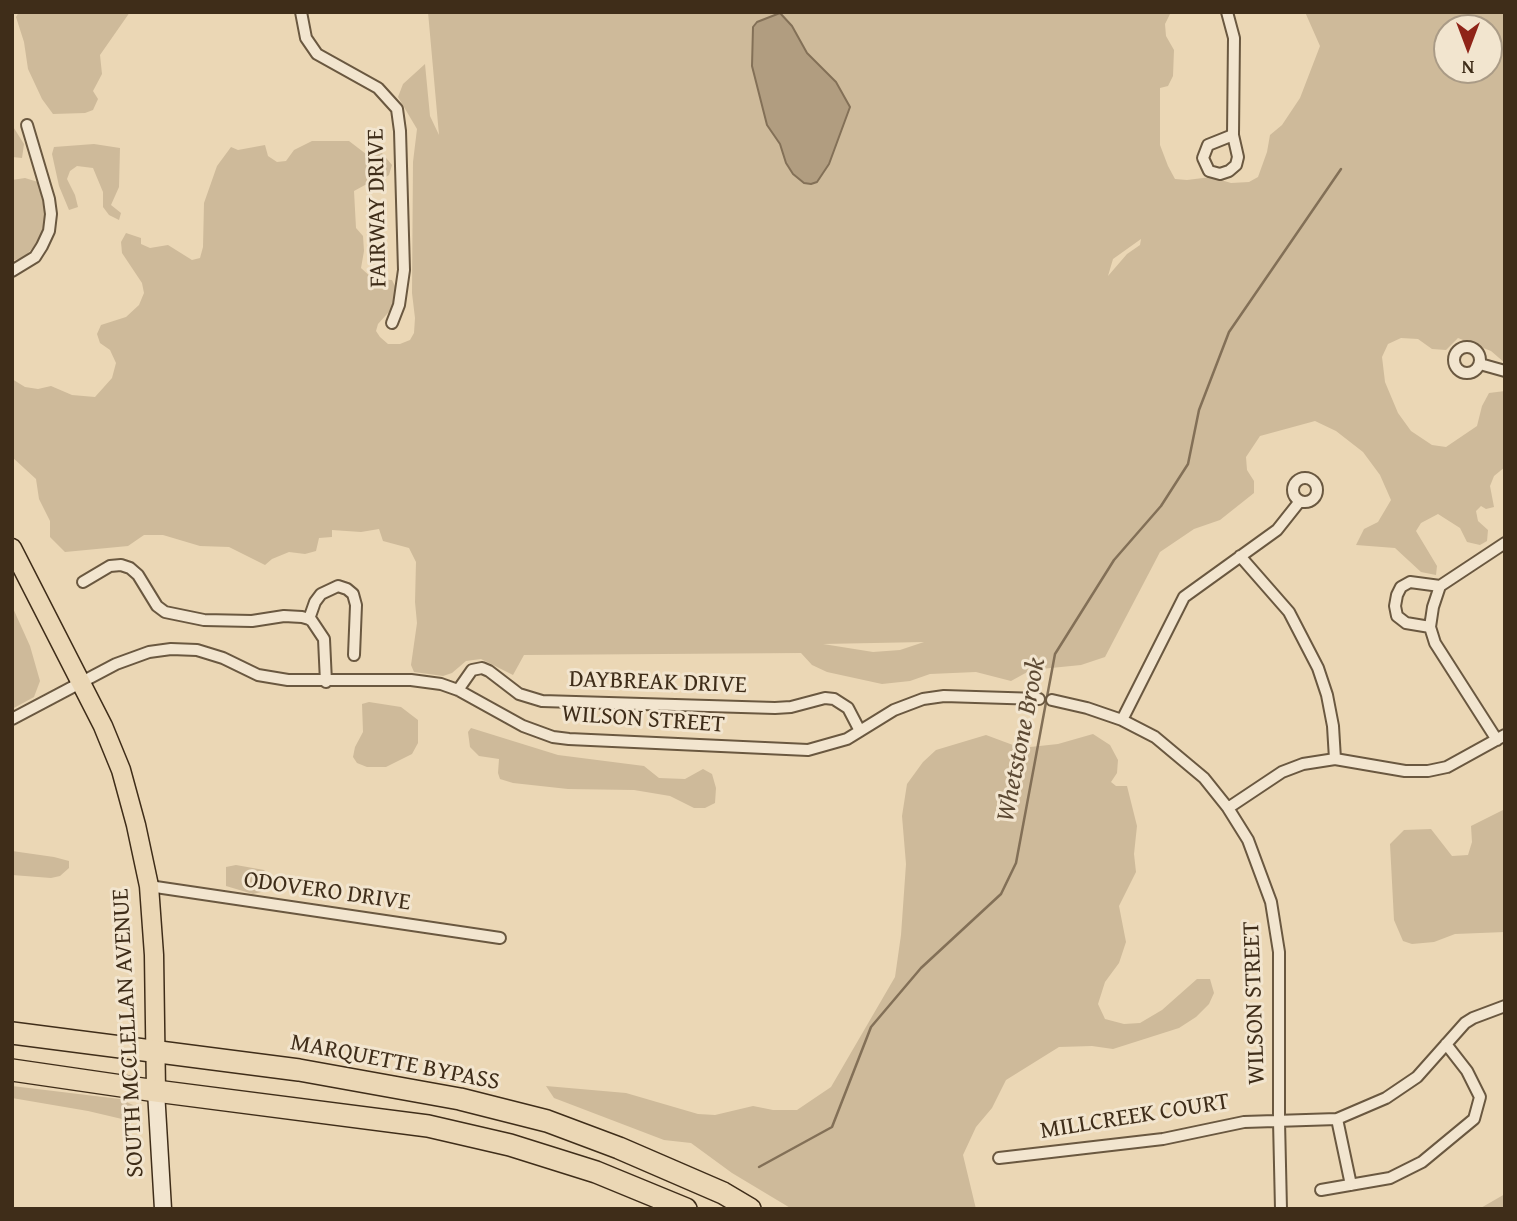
<!DOCTYPE html>
<style>
body{margin:0}
#map{position:relative;width:1517px;height:1221px;overflow:hidden;background:#ebd7b5;font-family:"Gentium Book Plus",serif}
canvas{display:block}
.frame{position:absolute;inset:0;border:14px solid #3f2d19;pointer-events:none}
.north{position:absolute;left:1433px;top:14px;width:70px;height:70px;box-sizing:border-box;background:#f2e5cf;border:2px solid #aa9b86;border-radius:50%;rotate:180deg;font-size:19px;font-weight:700;line-height:28px;text-align:center;color:#3f2d19}
.north::after{content:'';display:block;margin:auto;width:24px;height:32px;background:#8f2418;clip-path:polygon(50% 0,100% 100%,50% 72%,0 100%)}
</style>
<div id="map">
<canvas width="1517" height="1221"></canvas>
<div class="frame"></div>
<div class="north">N</div>
</div>
<script>
const context = document.querySelector('canvas').getContext('2d');
context.lineJoin = 'round';
function paint(path, color) { context.fillStyle = color; context.fill(path, 'evenodd'); }
const poly = rows => new Path2D(rows.map(r => 'M' + r).join(''));
function stroke(path, color, width, dash) { context.strokeStyle = color; context.lineWidth = width; context.lineCap = dash ? 'butt' : 'round'; context.setLineDash(dash || []); context.stroke(path); }
function write(font, color, halo, rows, align = 'center') {
  context.font = font + ' "Gentium Book Plus",serif'; context.lineWidth = 6; context.setLineDash([]); context.textBaseline = 'middle'; context.strokeStyle = halo; context.fillStyle = color; for (const [text, x, y, turn = 0] of rows) {
    context.save(); context.translate(x, y); context.rotate((+turn || 0) * Math.PI / 180); context.textAlign = isNaN(turn) ? turn : align; if (halo) context.strokeText(text, 0, 0); context.fillText(text, 0, 0); context.restore();
  }
}
paint(poly([
 [19,12,130,12,100,55,102,74,93,91,98,99,93,110,85,113,53,114,42,99,28,69,24,42,16,17],
 [428,12,1171,12,1165,24,1166,36,1174,50,1173,76,1168,86,1160,88,1160,145,1168,166,1175,179,1187,180,1211,177,1231,183,1249,182,1258,177,1267,152,1270,135,1282,125,1300,98,1320,46,1305,12,1505,12,1505,363,1491,351,1458,338,1446,350,1432,349,1418,339,1401,338,1388,344,1382,357,1385,382,1398,413,1411,431,1432,445,1446,447,1477,426,1482,406,1489,393,1505,391,1505,467,1494,476,1490,486,1494,507,1486,509,1481,506,1476,511,1478,521,1488,530,1487,541,1480,545,1467,542,1460,528,1438,514,1421,523,1416,531,1437,566,1436,575,1421,572,1395,548,1356,545,1364,529,1378,522,1391,500,1380,475,1363,452,1336,431,1315,421,1260,436,1246,457,1247,470,1254,481,1254,493,1220,520,1194,529,1160,552,1105,657,1081,665,1031,670,1011,681,976,672,930,674,910,681,882,684,827,672,812,665,801,653,524,655,513,675,481,659,466,661,452,673,443,676,414,672,411,665,417,623,415,602,416,562,409,548,383,541,379,529,361,532,332,530,332,537,319,538,316,551,305,554,289,552,272,559,265,565,229,547,200,546,163,535,144,535,128,546,65,552,50,537,50,521,39,499,36,479,12,457,12,379,25,387,38,389,51,386,72,395,95,397,112,378,116,363,110,350,100,343,97,334,101,325,126,317,139,305,144,293,142,283,122,253,121,242,126,233,141,238,141,244,150,248,168,245,192,260,200,258,203,247,204,203,217,166,231,147,238,150,265,145,268,156,277,162,286,161,294,150,312,141,349,141,366,154,382,153,392,165,389,175,377,183,365,185,354,191,356,228,363,236,364,251,361,268,373,279,392,280,397,290,396,304,378,324,376,331,380,337,388,344,400,344,410,340,414,333,415,318,412,293,413,162,417,129,398,97,403,84,425,64,430,116,439,135],
 [1447,28,1489,28,1489,70,1447,70],
 [1141,239,1140,245,1127,254,1108,276,1113,259],
 [924,642,900,650,873,652,823,644],
 [12,125,24,144,22,158,12,157],
 [94,144,120,148,119,187,111,205,121,213,119,220,109,215,103,207,103,192,93,168,77,166,70,171,67,179,75,195,78,207,69,210,59,186,52,154,54,147],
 [25,178,38,182,46,217,42,232,35,245,25,257,12,261,12,180],
 [12,606,30,646,40,681,34,697,12,709],
 [369,702,401,707,418,720,418,743,412,754,386,767,367,767,357,763,353,757,355,747,363,732,362,704],
 [471,728,558,755,644,766,659,778,685,779,703,769,712,774,716,788,715,803,705,808,694,808,670,796,634,790,568,789,513,783,500,779,498,773,499,759,479,756,470,747,468,732],
 [1093,734,1110,745,1118,760,1117,773,1111,782,1116,786,1127,786,1137,826,1134,854,1136,872,1119,906,1126,942,1119,963,1105,982,1098,1004,1105,1019,1124,1024,1140,1023,1162,1010,1197,979,1210,979,1214,993,1209,1004,1196,1017,1179,1028,1113,1049,1092,1046,1059,1047,1006,1080,992,1108,976,1127,963,1155,976,1209,792,1209,732,1173,691,1143,664,1140,554,1098,546,1086,626,1093,698,1114,715,1115,753,1106,773,1110,797,1110,831,1087,895,977,901,935,906,864,902,816,907,784,923,762,936,750,986,735,1021,748,1058,744],
 [1505,809,1505,932,1455,934,1434,942,1412,944,1403,941,1394,920,1390,844,1404,830,1431,829,1452,856,1468,855,1472,842,1471,826],
 [12,851,54,857,69,861,69,868,60,876,51,878,12,875],
 [236,865,264,870,270,876,270,885,261,892,253,894,226,886,226,867],
 [12,1086,120,1099,133,1105,142,1115,132,1123,122,1119,88,1111,12,1098],
 [1505,1194,1505,1209,1479,1209]
]), '#ceba9a');
const water = poly([
 [780,13,792,26,807,53,836,82,850,107,829,164,817,182,811,184,804,183,793,174,786,163,780,144,767,125,752,66,753,27,757,22,780,13]
]);
paint(water, '#b19d80');
stroke(water, '#837057', 2);
stroke(poly([
 [759,1167,832,1127,871,1027,921,968,1001,894,1016,863,1055,654,1114,560,1161,506,1188,464,1199,410,1229,332,1341,169]
]), '#837057', 2.5);
const street = poly([
 [301,12,306,38,317,54,378,88,397,109,400,131,404,270,399,305,392,323],
 [1227,12,1234,38,1233,135,1238,157,1236,165,1229,171,1220,174,1209,171,1203,158,1208,145,1233,135],
 [12,271,35,257,42,246,49,231,51,214,49,199,27,125],
 '1454 360a13 13 0 1 1 26 0a13 13 0 1 1-26 0Z',
 [1480,364,1505,371],
 '1293 490a12 12 0 1 1 24 0a12 12 0 1 1-24 0Z',
 [1240,556,1289,612,1318,668,1327,695,1333,726,1335,759],
 [83,582,110,566,121,565,130,568,138,575,157,606,165,612,204,620,252,621,284,616,302,617,309,619,312,621,324,639,326,682],
 [309,619,315,602,321,594,338,586,347,589,353,594,356,605,354,655],
 [1430,627,1406,623,1397,616,1395,606,1397,595,1401,587,1410,582,1440,586],
 [458,690,472,670,482,668,489,671,519,694,542,701,775,708,791,707,825,698,834,699,848,708,860,731],
 [1052,700,1087,708,1122,720,1155,737,1204,778,1228,808,1248,840,1271,902,1279,952,1279,1121,1281,1209],
 [12,719,116,664,149,652,171,649,197,650,223,658,258,675,288,680,411,680,441,684,458,690,523,726,553,737,569,739,808,750,847,739,894,710,923,699,944,696,1039,699],
 [1122,720,1184,597,1277,530,1300,501],
 [1497,740,1435,643,1430,627,1433,607,1440,586,1505,543],
 [1228,808,1282,772,1303,764,1335,759,1405,771,1428,771,1447,767,1505,735],
 [149,886,500,938],
 [1337,1119,1351,1185],
 [999,1158,1163,1139,1244,1122,1337,1119,1386,1098,1417,1077,1465,1023,1473,1018,1505,1006],
 [1321,1190,1390,1178,1422,1162,1474,1119,1480,1097,1467,1071,1446,1044]
]);
const secondary = poly([
 [156,1091,163,1209]
]);
const primary = poly([
 [12,548,103,726,121,770,136,825,149,886,154,955,156,1091]
]);
const highway = poly([
 [12,1033,299,1070,460,1099,547,1121,619,1148,723,1193,750,1209],
 [12,1070,156,1091,428,1126,510,1145,596,1172,686,1209]
]);
stroke(street, '#6a5840', 14);
stroke(secondary, '#3f2d19', 19);
stroke(primary, '#3f2d19', 21);
stroke(highway, '#3f2d19', 24);
stroke(street, '#f2e5cf', 10);
stroke(secondary, '#f2e5cf', 16);
stroke(primary, '#ebd7b5', 18);
stroke(highway, '#ebd7b5', 21);
write('24px', '#3f2d19', '#f2e5cf', [
 ["FAIRWAY DRIVE",378,208,-91],
 ["DAYBREAK DRIVE",658,683,2],
 ["WILSON STREET",643,720,4],
 ["ODOVERO DRIVE",327,892,8],
 ["WILSON STREET",1255,1003,-92],
 ["SOUTH MCCLELLAN AVENUE",129,1033,-93],
 ["MARQUETTE BYPASS",395,1063,11],
 ["MILLCREEK COURT",1135,1117,-9]
]);
write('italic 26px', '#5c4933', '#f2e5cf', [
 ["Whetstone Brook",1022,740,-79]
]);
</script>
